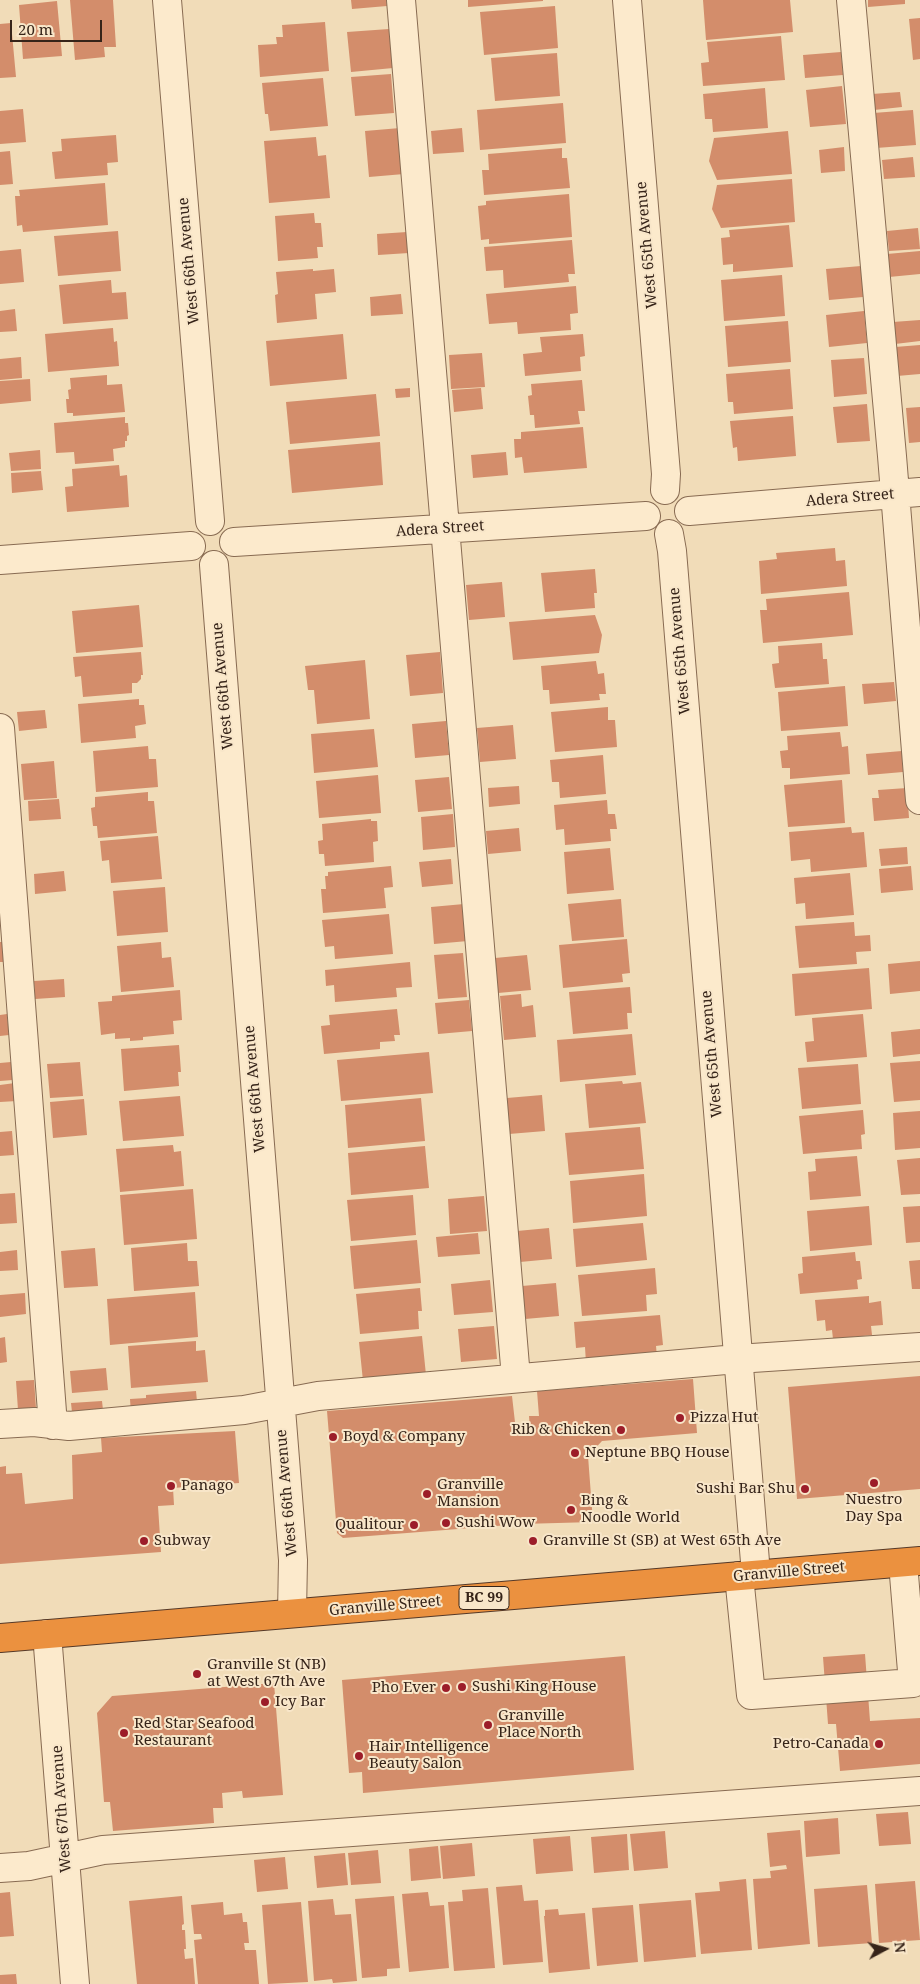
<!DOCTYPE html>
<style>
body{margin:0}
#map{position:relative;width:920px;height:1984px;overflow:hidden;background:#f1dcb8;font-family:"Noto Serif",serif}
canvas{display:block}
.north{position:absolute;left:860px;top:1924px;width:50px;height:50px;-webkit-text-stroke:4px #f8e6c9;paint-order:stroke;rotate:84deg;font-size:14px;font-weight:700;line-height:20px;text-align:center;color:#362419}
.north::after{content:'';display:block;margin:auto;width:18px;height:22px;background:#362419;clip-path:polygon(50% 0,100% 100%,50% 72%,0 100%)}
.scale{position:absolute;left:10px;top:20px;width:92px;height:22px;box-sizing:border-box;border:2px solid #362419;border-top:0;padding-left:6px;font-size:15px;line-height:18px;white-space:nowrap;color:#362419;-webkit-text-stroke:4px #f8e6c9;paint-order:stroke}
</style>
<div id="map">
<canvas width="920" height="1984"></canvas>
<div class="north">N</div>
<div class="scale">20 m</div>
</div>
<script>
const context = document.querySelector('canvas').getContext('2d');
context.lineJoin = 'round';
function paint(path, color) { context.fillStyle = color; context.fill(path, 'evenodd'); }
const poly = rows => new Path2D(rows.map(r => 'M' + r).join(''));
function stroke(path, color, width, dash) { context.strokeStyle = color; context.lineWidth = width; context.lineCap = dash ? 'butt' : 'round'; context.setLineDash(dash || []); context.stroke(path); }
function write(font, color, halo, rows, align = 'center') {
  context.font = font + ' "Noto Serif",serif'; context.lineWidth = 4; context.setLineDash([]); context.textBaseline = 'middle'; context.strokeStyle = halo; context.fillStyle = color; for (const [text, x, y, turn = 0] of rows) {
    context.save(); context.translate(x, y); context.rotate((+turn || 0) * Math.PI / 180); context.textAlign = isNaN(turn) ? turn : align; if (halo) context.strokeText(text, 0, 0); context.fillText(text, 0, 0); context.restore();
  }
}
paint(poly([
 [70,0,113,0,116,47,104,47,105,57,75,60],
 [351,0,386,0,387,6,352,9],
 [468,0,543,0,543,1,468,7],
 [703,0,790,0,793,32,706,40],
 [868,0,905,0,905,4,868,7],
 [57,1,62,56,23,59,19,5],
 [555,6,558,48,484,55,480,12],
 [920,18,920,59,913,60,909,19],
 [325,22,329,71,260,77,258,45,277,44,276,37,283,37,282,25],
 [11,23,16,77,0,78,0,24],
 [389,29,393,68,351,72,347,32],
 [781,36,785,80,703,86,701,63,709,62,707,42],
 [841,52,843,75,805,78,803,55],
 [557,53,560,96,495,101,491,58],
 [391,74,394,113,355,116,351,77],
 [323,78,328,126,270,131,268,114,265,114,262,83],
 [842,86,846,124,810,127,806,90],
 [765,88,768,128,713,132,712,119,705,119,703,94],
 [900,92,902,107,874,110,872,94],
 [563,103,566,143,480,150,477,110],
 [23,109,26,142,0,144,0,111],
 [913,110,916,145,876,148,873,113],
 [400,128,404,174,369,177,365,131],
 [462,128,464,152,433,154,431,131],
 [788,131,792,174,717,180,709,161,714,138],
 [116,135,118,162,107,163,108,175,55,179,52,152,62,151,61,139],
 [316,137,318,156,326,155,330,198,269,203,264,141],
 [844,147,845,171,821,173,819,150],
 [562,148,562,158,567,158,570,188,484,195,482,170,489,170,488,154],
 [10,151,13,184,0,185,0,152],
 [913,157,915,177,884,179,882,160],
 [792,179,795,222,721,228,712,209,717,185],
 [105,183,108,225,23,232,22,225,17,226,15,196,20,196,19,190],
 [569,194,572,237,489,244,489,239,481,240,478,206,486,205,486,201],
 [314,213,315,223,321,223,323,247,317,247,318,258,278,261,275,216],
 [789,225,793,267,733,272,733,264,723,265,721,238,730,237,729,230],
 [918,228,920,249,889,251,887,231],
 [118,231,121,271,58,276,54,236],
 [407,232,409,253,378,255,377,234],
 [572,240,575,274,568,274,569,282,504,288,503,270,486,271,484,247],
 [21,249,24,282,0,284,0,251],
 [920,251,920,274,889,277,887,254],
 [861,266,863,297,829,300,826,269],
 [313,269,313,271,334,269,336,292,315,294,317,319,277,323,275,295,278,294,276,272],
 [782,275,785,316,724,321,721,280],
 [111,280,112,293,126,292,128,319,63,324,59,285],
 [576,286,578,313,570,314,571,330,518,334,517,322,489,324,486,294],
 [401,294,403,314,371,316,370,297],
 [15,309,17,331,0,332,0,311],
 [864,311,867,343,829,347,826,315],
 [920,320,920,341,895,344,893,322],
 [788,321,791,362,728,367,725,326],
 [113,328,114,342,117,341,119,366,48,372,45,334],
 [343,334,347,379,270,386,266,341],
 [583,334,585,356,580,357,581,371,525,376,523,354,542,352,540,337],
 [920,345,920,374,897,376,895,347],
 [482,353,485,387,451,389,449,355],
 [21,357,22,378,0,380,0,359],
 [864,358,867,394,834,397,831,360],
 [790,369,793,409,734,414,733,402,728,402,726,374],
 [107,375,107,385,122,384,125,412,73,416,73,413,67,413,66,399,69,399,68,390,71,389,70,378],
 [30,379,31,401,0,404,0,381],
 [582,380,585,411,578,411,580,424,535,428,534,415,530,415,528,396,532,395,531,384],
 [410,388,410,397,396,398,395,389],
 [481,388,483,409,454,412,452,390],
 [376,394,380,436,290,444,286,402],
 [867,404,870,441,837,443,833,407],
 [920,407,920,442,909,443,906,408],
 [793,416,796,456,738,461,737,447,733,448,730,421],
 [125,417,125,423,128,423,129,435,127,436,127,441,125,441,125,447,113,449,114,461,75,464,74,452,56,453,54,423],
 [583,427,587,468,524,473,522,457,515,458,514,439,521,439,521,432],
 [380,442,383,485,292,493,288,450],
 [40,450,41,469,11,471,9,453],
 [506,452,508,475,473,478,471,455],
 [119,465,120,476,127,475,129,507,67,512,65,487,73,486,72,469],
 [41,471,43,490,12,493,11,473],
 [835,548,836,561,845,560,847,586,761,594,759,561,777,559,776,553],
 [595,569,597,593,594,593,595,608,545,612,541,573],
 [502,582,505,617,469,620,466,585],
 [849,592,853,635,763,643,760,610,767,610,766,599],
 [139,605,143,647,76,653,72,611],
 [595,615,602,635,599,653,513,660,509,622],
 [822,643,823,659,827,659,829,684,775,688,772,664,779,663,778,646],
 [141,652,143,675,141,675,141,679,137,683,132,683,132,693,83,697,81,676,75,677,73,657],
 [440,652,443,693,410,696,406,655],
 [365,660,370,719,317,724,314,690,308,690,305,666],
 [596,661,598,674,604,673,606,694,599,694,600,700,550,704,549,690,543,690,541,666],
 [894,682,896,701,864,704,862,684],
 [845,686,848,726,781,731,778,692],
 [139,699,139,705,144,705,146,724,135,726,136,738,81,743,78,704],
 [608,707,608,720,615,720,617,747,555,752,551,712],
 [45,710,47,728,19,731,17,712],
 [446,721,449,755,415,758,412,724],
 [513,725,516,759,480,762,477,728],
 [374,729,378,767,314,773,311,734],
 [840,732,842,747,848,746,850,774,790,779,790,768,782,768,780,751,788,750,787,736],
 [148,746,149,759,156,759,158,787,96,792,93,751],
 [902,751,903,772,868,775,866,754],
 [603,755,606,794,560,798,559,782,552,782,550,760],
 [54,761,57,798,24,800,21,764],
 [378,775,381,813,319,818,316,781],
 [449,777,452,809,418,812,415,780],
 [842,780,845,823,788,827,784,785],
 [519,786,520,804,489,807,488,788],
 [907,788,909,818,874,821,872,798,879,798,878,790],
 [148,792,148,801,154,801,157,833,98,838,97,826,93,826,91,808,95,807,95,797],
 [59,799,61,819,29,821,28,801],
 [607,800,608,814,615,814,617,829,610,829,611,841,565,845,564,829,556,830,554,805],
 [453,814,455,847,423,850,421,817],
 [371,819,371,821,377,821,378,841,373,842,374,862,325,866,324,854,319,854,318,841,323,840,322,824],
 [851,827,852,833,864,832,867,867,811,872,810,859,791,861,789,832],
 [519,828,521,851,488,854,486,831],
 [158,836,162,879,111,883,109,860,102,861,100,841],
 [907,847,908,864,881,866,879,849],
 [610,848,614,890,567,894,564,852],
 [451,859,453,884,422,887,419,862],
 [391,866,393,887,384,888,386,908,323,913,321,889,326,889,325,876,328,876,328,872],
 [911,866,913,890,881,893,879,869],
 [64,871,66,891,35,894,34,874],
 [850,873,854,915,806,919,805,903,796,904,794,878],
 [165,887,168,932,117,936,113,891],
 [621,899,624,937,572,941,568,904],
 [464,904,468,941,434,944,431,907],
 [389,914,393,954,335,959,334,946,325,947,322,920],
 [854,922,855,936,870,935,871,951,856,952,857,964,799,968,795,926],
 [627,939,630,973,622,974,623,982,563,988,559,945],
 [0,942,2,942,5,962,0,962],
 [161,942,162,958,171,957,174,987,121,992,117,946],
 [463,953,467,997,438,999,434,955],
 [527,955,531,990,498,993,495,958],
 [920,961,920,991,890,994,888,964],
 [410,962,412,987,396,988,397,997,335,1002,334,985,326,986,325,970],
 [869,968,872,1009,795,1016,792,974],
 [64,979,65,997,35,999,34,981],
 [630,987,632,1013,627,1013,628,1029,573,1034,569,992],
 [180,990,182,1020,173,1021,174,1034,143,1037,143,1040,130,1041,130,1038,115,1039,115,1033,101,1035,98,1002,112,1001,112,996],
 [521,994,522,1007,533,1005,536,1037,504,1040,500,996],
 [469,1000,472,1031,438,1034,435,1003],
 [397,1009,400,1035,394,1035,395,1041,380,1042,380,1049,324,1054,321,1026,330,1025,329,1015],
 [7,1014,9,1035,0,1036,0,1015],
 [863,1014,867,1057,807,1062,805,1042,814,1041,812,1018],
 [920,1029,920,1054,893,1057,891,1032],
 [632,1034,636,1075,560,1082,557,1040],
 [179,1045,181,1072,178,1072,179,1086,124,1091,121,1049],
 [429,1052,433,1093,341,1101,337,1060],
 [920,1061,920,1100,894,1102,890,1063],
 [11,1062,13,1080,0,1081,0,1063],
 [80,1062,83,1096,50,1098,47,1064],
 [858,1064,861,1104,802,1109,798,1068],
 [622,1081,623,1084,641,1082,646,1123,589,1128,585,1084],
 [15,1083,17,1101,0,1102,0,1085],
 [542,1095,545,1131,509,1134,507,1098],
 [180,1096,184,1136,123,1141,119,1101],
 [421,1098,425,1141,348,1148,345,1105],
 [84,1099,87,1135,53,1138,50,1102],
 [863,1110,865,1134,861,1135,862,1149,803,1154,799,1116],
 [920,1111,920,1148,895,1150,893,1113],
 [640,1127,644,1169,569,1175,565,1133],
 [12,1131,14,1155,0,1156,0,1132],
 [173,1145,174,1152,181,1151,184,1186,120,1192,116,1149],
 [425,1146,429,1188,351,1195,348,1153],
 [857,1156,861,1196,810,1200,808,1172,816,1171,815,1159],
 [920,1158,920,1194,901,1195,897,1160],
 [644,1174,647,1216,573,1223,570,1181],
 [193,1189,197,1239,124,1245,120,1195],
 [15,1193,17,1223,0,1224,0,1194],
 [413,1195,416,1235,351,1241,347,1200],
 [484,1196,487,1231,450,1234,448,1199],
 [869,1206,872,1245,810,1251,807,1211],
 [920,1206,920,1242,906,1243,903,1207],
 [643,1223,647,1260,576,1267,573,1229],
 [549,1228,552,1259,520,1262,517,1231],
 [478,1233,480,1254,438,1257,436,1237],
 [417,1240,421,1283,354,1289,350,1246],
 [187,1243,188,1261,197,1261,199,1286,134,1291,131,1248],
 [95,1248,98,1286,64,1288,61,1251],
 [17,1250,18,1270,0,1271,0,1252],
 [855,1252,856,1261,860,1261,862,1279,857,1280,858,1289,800,1294,798,1274,803,1273,802,1257],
 [920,1260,920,1289,912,1289,909,1261],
 [655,1268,657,1294,646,1295,647,1311,582,1316,578,1275],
 [490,1280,493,1312,454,1315,451,1284],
 [556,1283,559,1316,525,1319,522,1286],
 [420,1288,422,1311,418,1311,419,1329,360,1334,356,1294],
 [195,1292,198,1337,110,1345,107,1299],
 [25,1293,26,1314,0,1317,0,1295],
 [869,1296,869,1303,881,1301,883,1325,871,1326,872,1335,833,1339,832,1330,826,1331,825,1320,817,1321,815,1300],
 [660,1315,663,1345,656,1346,657,1357,586,1363,585,1347,576,1348,574,1322],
 [494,1326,497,1359,461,1362,458,1329],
 [422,1336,426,1375,363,1381,359,1342],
 [5,1337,7,1362,0,1363,0,1338],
 [196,1341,196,1351,205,1350,208,1382,131,1388,128,1346],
 [106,1368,108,1390,72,1393,70,1371],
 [920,1376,920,1489,797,1499,788,1387],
 [693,1379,697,1433,602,1441,588,1456,593,1522,522,1524,343,1538,337,1533,327,1411,512,1396,516,1431,530,1430,529,1416,539,1416,537,1391],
 [34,1380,36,1408,18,1410,16,1381],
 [196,1391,198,1412,131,1414,130,1399,146,1398,146,1395],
 [102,1401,104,1419,73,1421,71,1403],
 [235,1431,239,1483,173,1488,174,1505,158,1506,161,1552,0,1564,0,1467,6,1466,6,1474,22,1473,25,1504,73,1499,72,1455,102,1452,101,1438],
 [865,1654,870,1721,920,1718,920,1764,840,1771,836,1724,828,1724,823,1657],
 [625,1656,634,1770,363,1793,362,1772,349,1773,342,1680],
 [274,1683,283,1795,243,1798,242,1791,222,1793,223,1808,213,1808,214,1823,113,1831,110,1802,104,1802,97,1713,112,1696],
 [908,1812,911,1844,879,1846,876,1814],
 [838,1818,840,1854,806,1857,804,1821],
 [800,1830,810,1944,758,1949,753,1879,771,1878,770,1871,787,1869,786,1865,770,1867,767,1833],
 [665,1831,668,1868,634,1871,630,1834],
 [627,1834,629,1870,594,1873,591,1837],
 [570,1836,573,1871,536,1874,533,1839],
 [472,1843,475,1876,443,1879,440,1846],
 [438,1846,441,1878,411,1881,409,1849],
 [378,1850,381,1883,351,1885,348,1853],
 [345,1853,348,1885,317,1888,314,1856],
 [285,1857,288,1889,257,1892,254,1860],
 [746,1879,752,1950,701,1954,695,1893,720,1891,719,1882],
 [915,1881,920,1940,879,1943,875,1884],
 [522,1885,524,1901,538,1900,543,1962,503,1965,496,1887],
 [867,1885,872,1943,818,1947,814,1889],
 [488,1888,495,1968,454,1971,448,1902,463,1901,462,1890],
 [10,1892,14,1936,0,1937,0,1893],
 [428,1892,430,1906,444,1905,449,1968,409,1972,402,1894],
 [182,1896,184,1924,182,1925,182,1930,185,1930,186,1949,184,1949,185,1959,193,1958,195,1984,137,1984,129,1901],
 [394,1896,400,1968,387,1969,387,1976,362,1978,355,1899],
 [333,1899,335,1915,351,1914,357,1981,333,1983,332,1979,314,1981,308,1901],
 [691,1900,696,1957,644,1962,639,1904],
 [223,1902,224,1915,242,1913,243,1922,247,1922,249,1943,244,1943,245,1950,256,1950,259,1984,198,1984,194,1940,202,1939,201,1934,194,1934,191,1905],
 [301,1902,308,1982,268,1984,262,1905],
 [633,1905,638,1962,597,1966,592,1908],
 [558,1909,559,1915,585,1913,590,1969,549,1973,544,1916,545,1916,545,1910],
 [16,1974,17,1984,0,1984,0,1975]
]), '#d38d6b');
const minor = poly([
 [167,0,210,521],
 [401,0,516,1378],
 [627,0,666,474,665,490],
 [851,0,892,456,920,800],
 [689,511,920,492],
 [669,534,672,551,756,1574],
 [234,542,646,516],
 [0,560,191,546],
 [214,565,293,1560,292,1613],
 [0,728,53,1425],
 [0,1424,34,1422,69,1426,244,1410,318,1396,737,1359,920,1347],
 [739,1576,751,1695,913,1683,903,1563],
 [47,1634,75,1984],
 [0,1868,29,1866,103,1850,920,1791]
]);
const highway = poly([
 [0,1638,920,1561]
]);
stroke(minor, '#886b52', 30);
stroke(highway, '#553928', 30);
stroke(minor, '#fceacc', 28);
stroke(highway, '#eb913f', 28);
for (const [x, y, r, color] of [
 [680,1418,5,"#9c1d29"],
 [621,1430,5,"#9c1d29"],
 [333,1437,5,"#9c1d29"],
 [575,1453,5,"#9c1d29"],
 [874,1483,5,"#9c1d29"],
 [171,1486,5,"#9c1d29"],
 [805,1489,5,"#9c1d29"],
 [427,1494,5,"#9c1d29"],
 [571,1510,5,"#9c1d29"],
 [446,1523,5,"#9c1d29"],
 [414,1525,5,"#9c1d29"],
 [144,1541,5,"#9c1d29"],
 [533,1541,5,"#9c1d29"],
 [197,1674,5,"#9c1d29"],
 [462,1687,5,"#9c1d29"],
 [446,1688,5,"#9c1d29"],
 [265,1702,5,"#9c1d29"],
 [488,1725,5,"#9c1d29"],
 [124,1733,5,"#9c1d29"],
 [879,1744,5,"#9c1d29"],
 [359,1756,5,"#9c1d29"]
]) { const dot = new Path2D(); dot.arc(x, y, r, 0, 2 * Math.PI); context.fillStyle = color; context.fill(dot); stroke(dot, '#f8e6c9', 2); }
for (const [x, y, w] of [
 [484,1598,50]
]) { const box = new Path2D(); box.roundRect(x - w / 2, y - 11.5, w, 23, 4); context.fillStyle = '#f8e6c9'; context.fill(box); stroke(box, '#362419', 1); }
write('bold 14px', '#362419', null, [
 ["BC 99",484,1598]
]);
write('15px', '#362419', '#f8e6c9', [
 ["West 65th Avenue",647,245,-95],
 ["West 66th Avenue",189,261,-95],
 ["Adera Street",850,498,-5],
 ["Adera Street",440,529,-4],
 ["West 65th Avenue",680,651,-95],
 ["West 66th Avenue",223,686,-95],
 ["West 65th Avenue",712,1054,-95],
 ["West 66th Avenue",255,1089,-95],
 ["West 66th Avenue",287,1493,-95],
 ["Granville Street",789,1572,-5],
 ["Granville Street",385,1606,-5],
 ["West 67th Avenue",62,1809,-94]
]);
write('15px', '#362419', '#f8e6c9', [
 ["Pizza Hut",690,1418],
 ["Rib & Chicken",611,1430,"right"],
 ["Boyd & Company",343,1437],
 ["Neptune BBQ House",585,1453],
 ["Granville",437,1485],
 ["Mansion",437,1502],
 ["Panago",181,1486],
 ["Sushi Bar Shu",795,1489,"right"],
 ["Nuestro",874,1500,"center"],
 ["Day Spa",874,1517,"center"],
 ["Bing &",581,1501],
 ["Noodle World",581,1518],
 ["Sushi Wow",456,1523],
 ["Qualitour",404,1525,"right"],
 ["Subway",154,1541],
 ["Granville St (SB) at West 65th Ave",543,1541],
 ["Granville St (NB)",207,1665],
 ["at West 67th Ave",207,1682],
 ["Sushi King House",472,1687],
 ["Pho Ever",436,1688,"right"],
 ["Icy Bar",275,1702],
 ["Granville",498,1716],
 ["Place North",498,1733],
 ["Red Star Seafood",134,1724],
 ["Restaurant",134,1741],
 ["Petro-Canada",869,1744,"right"],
 ["Hair Intelligence",369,1747],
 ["Beauty Salon",369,1764]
], 'left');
</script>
